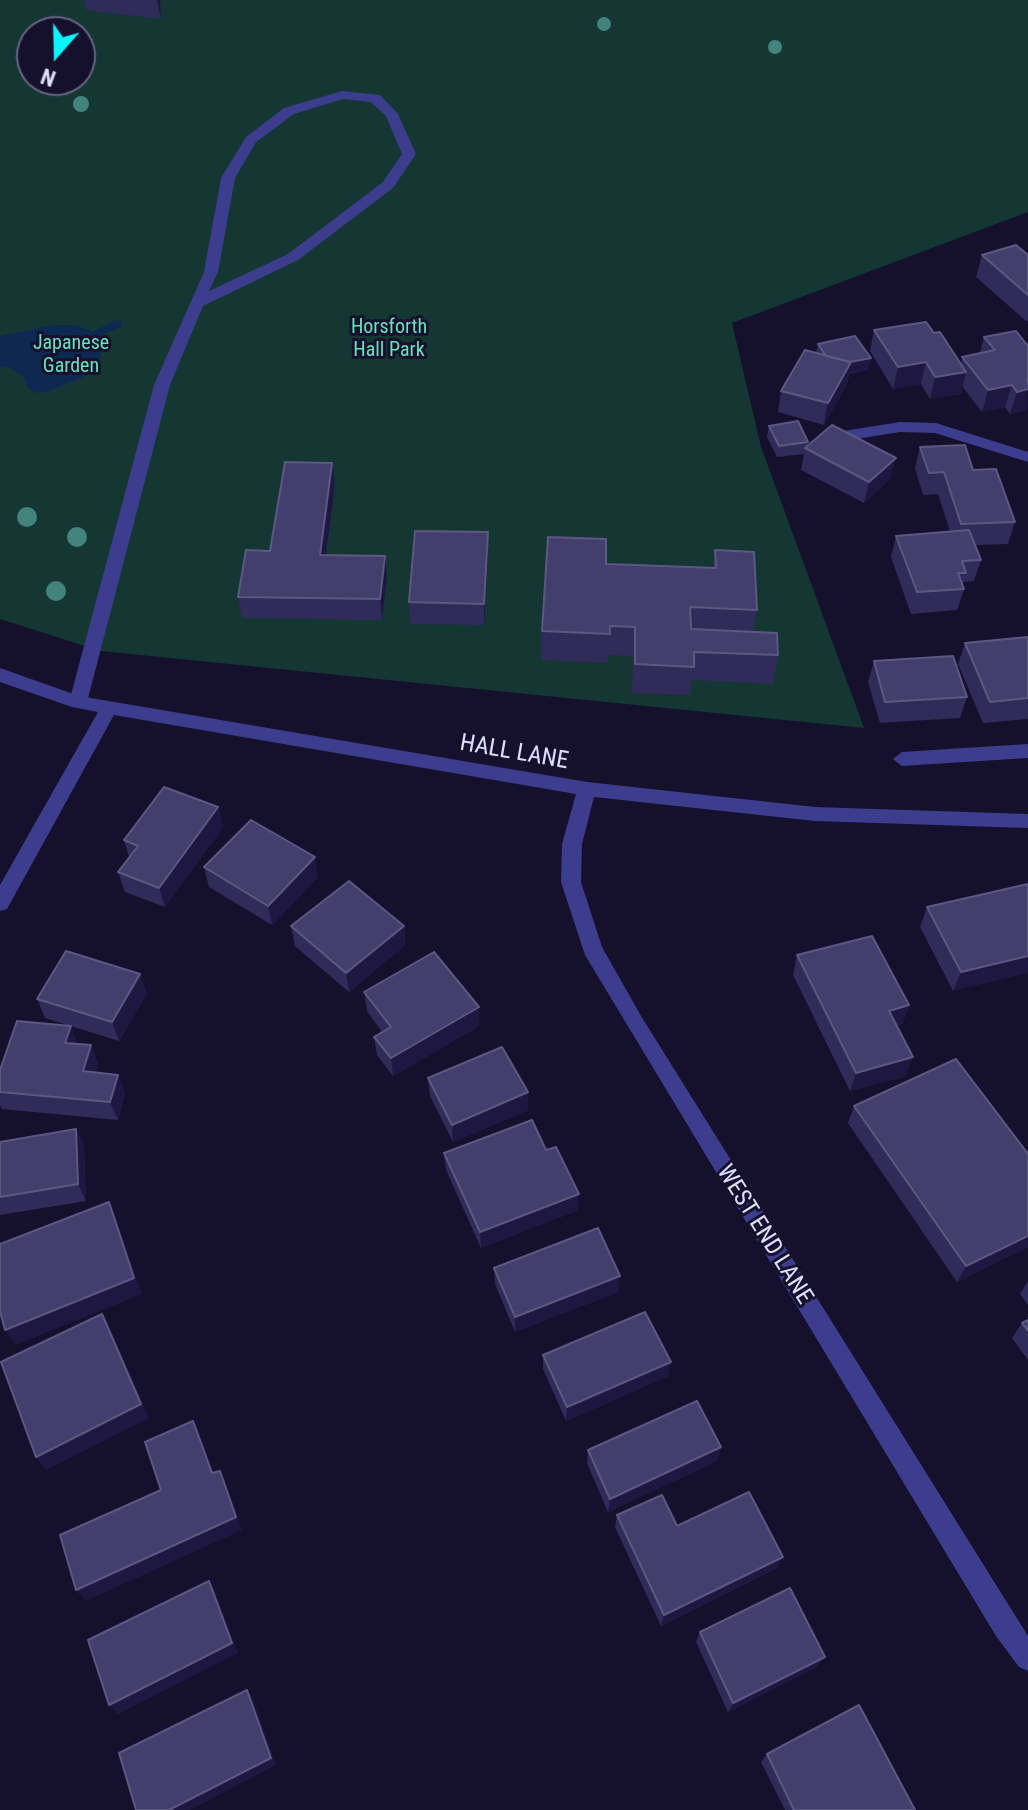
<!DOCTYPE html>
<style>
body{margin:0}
#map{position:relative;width:1028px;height:1810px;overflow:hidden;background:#15112d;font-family:"Roboto Condensed",sans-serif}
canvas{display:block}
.north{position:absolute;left:16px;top:16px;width:80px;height:80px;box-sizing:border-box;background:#15112d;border:2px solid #666381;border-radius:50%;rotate:200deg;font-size:22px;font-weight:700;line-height:32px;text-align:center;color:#e0deff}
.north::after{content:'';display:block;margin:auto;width:28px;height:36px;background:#0af4ff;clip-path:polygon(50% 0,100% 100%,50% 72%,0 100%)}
</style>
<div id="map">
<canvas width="1028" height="1810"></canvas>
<div class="north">N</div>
</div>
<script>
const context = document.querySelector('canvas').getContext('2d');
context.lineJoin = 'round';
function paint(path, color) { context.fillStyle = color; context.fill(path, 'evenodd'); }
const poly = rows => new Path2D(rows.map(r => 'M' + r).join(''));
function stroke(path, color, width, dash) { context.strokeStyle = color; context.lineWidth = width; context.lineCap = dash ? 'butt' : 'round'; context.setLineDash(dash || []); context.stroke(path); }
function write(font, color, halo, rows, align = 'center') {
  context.font = font + ' "Roboto Condensed",sans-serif'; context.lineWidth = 6; context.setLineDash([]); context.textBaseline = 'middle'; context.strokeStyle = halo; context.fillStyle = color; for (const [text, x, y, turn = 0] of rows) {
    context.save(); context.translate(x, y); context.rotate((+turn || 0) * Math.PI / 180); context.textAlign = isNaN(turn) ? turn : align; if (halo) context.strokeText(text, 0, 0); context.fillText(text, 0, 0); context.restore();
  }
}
paint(poly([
 [0,0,1028,0,1028,212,732,323,761,447,864,728,101,651,0,619],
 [32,32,80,32,80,80,32,80]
]), '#143734');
paint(poly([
 [53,325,76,325,90,331,101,343,101,358,92,373,47,392,36,393,27,387,24,377,7,366,0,367,0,336]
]), '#0d2951');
paint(poly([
 [116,320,121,321,121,327,93,339,86,335,116,320]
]), '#0d2951');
paint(poly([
 [342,91,380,95,398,114,416,154,393,188,298,260,203,306,170,385,87,702,84,707,72,707,69,702,154,385,204,272,221,178,246,137,284,108,342,91],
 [343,99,371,102,386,116,402,154,383,182,288,254,209,291,218,272,235,178,256,142,294,114,343,99]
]), '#3c3d8d');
paint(poly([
 [900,422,936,423,1028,452,1028,462,935,433,900,432,825,444,817,439,825,434,900,422],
 [0,668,79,696,587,782,815,807,1028,814,1028,828,815,821,594,797,582,844,581,882,602,947,641,1016,1028,1636,1028,1671,1019,1667,996,1636,585,955,561,882,562,844,576,794,114,715,7,909,0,911,0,885,98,712,72,707,0,682,0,668],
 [1028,744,1028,758,902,766,893,759,902,752,1028,744]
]), '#3c3d8d');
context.fillStyle = '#42847c';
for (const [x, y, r] of [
 [604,24,7],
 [775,47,7],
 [81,104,8],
 [27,517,10],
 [77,537,10],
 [56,591,10]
]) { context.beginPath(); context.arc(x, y, r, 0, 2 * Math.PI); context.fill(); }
paint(poly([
 [84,0,160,0,161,19,86,10],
 [982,255,1028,255,1028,321,1026,321,976,277],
 [874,330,934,333,961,364,962,357,980,353,984,337,1016,331,1027,410,1010,414,1005,407,982,412,962,386,961,394,930,399,921,384,893,389,870,351],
 [818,344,868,370,849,374,847,384,824,425,778,412,781,391,816,353],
 [769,426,808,442,807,446,890,479,864,503,801,470,804,454,777,457,767,437],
 [920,447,973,470,1015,522,1008,544,975,545,981,560,974,581,963,582,962,585,964,589,957,610,911,614,891,557,896,536,950,531,938,494,923,495,915,468],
 [332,463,335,485,326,555,387,577,382,620,242,618,238,597],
 [488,532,488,554,484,625,410,624,409,602],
 [715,550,757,610,753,632,778,655,773,684,692,680,690,695,632,693,633,656,608,655,608,663,541,660,542,631,606,564,713,568],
 [1028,637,1028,719,983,723,958,664,965,643],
 [874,661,967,697,960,718,880,723,868,682],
 [218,807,223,827,165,907,125,892,118,872,129,857,124,840],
 [204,867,318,877,272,925,209,887],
 [1028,884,953,991,920,927,927,907],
 [291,926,404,926,405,945,349,992,295,946],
 [797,955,909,1005,902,1024,896,1026,906,1076,850,1091,793,975],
 [364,992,479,1007,479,1026,393,1076,377,1055,374,1037,382,1032,367,1011],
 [147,993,119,1041,45,1018,37,999],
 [78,1044,91,1045,98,1064,96,1072,118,1075,125,1093,118,1120,2,1109,0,1105,0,1070],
 [428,1078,528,1092,528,1110,453,1142,430,1096],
 [854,1106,1028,1154,1028,1247,957,1282,848,1123],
 [76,1129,84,1147,86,1201,0,1215,0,1142],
 [546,1150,578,1210,481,1248,446,1170,444,1153],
 [494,1268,618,1292,515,1332,495,1284],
 [1028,1281,1028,1305,1020,1294],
 [1028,1320,1028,1360,1012,1338,1022,1323],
 [543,1355,668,1376,566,1421,543,1369],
 [721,1447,717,1461,608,1512,587,1463,588,1450],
 [617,1515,777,1568,661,1626,615,1527],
 [700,1632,818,1666,728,1712,696,1642],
 [767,1754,915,1810,785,1810,761,1762]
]), '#312b5a');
paint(poly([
 [157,0,160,0,161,19],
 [871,358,868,370,849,374,847,384,824,425,833,366],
 [926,362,921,384,893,389,898,367],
 [966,372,961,394,930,399,935,377],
 [1027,380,1028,380,1027,410,1010,414,1017,392],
 [1012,385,1005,407,982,412,988,390],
 [896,458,890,479,864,503,869,482],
 [332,463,335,485,323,576,320,555],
 [488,532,488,554,484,625,484,604],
 [385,556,387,577,382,620,380,599],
 [218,807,223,827,165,907,159,888],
 [315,857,318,877,272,925,268,906],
 [404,926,405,945,349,992,346,973],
 [1028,956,1028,973,953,991,961,972],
 [140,974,147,993,119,1041,112,1022],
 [909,1005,902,1024,882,1030,889,1011],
 [479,1007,479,1026,393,1076,391,1058],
 [71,1026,78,1045,65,1043],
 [91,1045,98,1064,91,1089,83,1071],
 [913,1057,906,1076,850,1091,856,1073],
 [118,1075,125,1093,118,1120,110,1102],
 [528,1092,528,1110,453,1142,452,1125],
 [76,1129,84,1147,86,1201,78,1184],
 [579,1194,578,1210,481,1248,480,1232],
 [109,1202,116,1219,142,1294,15,1345,5,1330],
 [1028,1236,1028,1247,957,1282,966,1266],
 [620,1276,618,1292,515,1332,515,1317],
 [102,1314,110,1329,149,1418,46,1470,36,1457],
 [671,1362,668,1376,566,1421,567,1407],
 [193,1421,200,1435,218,1486,212,1473],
 [721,1447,717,1461,608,1512,610,1499],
 [220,1471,226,1484,242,1530,86,1601,76,1590],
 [783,1557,777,1568,661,1626,664,1615],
 [209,1581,215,1592,238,1653,118,1714,109,1705],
 [825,1657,818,1666,728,1712,733,1703],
 [247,1690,253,1699,276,1765,190,1810,169,1810]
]), '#1e1841');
const building = poly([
 [1016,245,1028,255,1028,295,982,255,1016,245],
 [926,322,934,333,940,332,966,372,935,377,926,362,898,367,874,330,926,322],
 [1016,331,1028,346,1028,380,1027,380,1028,382,1028,389,1017,392,1012,385,988,390,962,357,995,350,984,337,1016,331],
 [855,336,871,358,850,362,826,356,818,344,855,336],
 [805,350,851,362,828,403,781,391,805,350],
 [798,421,808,442,779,446,769,426,798,421],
 [832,425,896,458,869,482,805,448,832,425],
 [965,445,973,470,996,469,1015,522,961,524,944,472,929,473,920,447,965,445],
 [285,462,332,463,320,555,385,556,380,599,238,597,246,550,270,551,285,462],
 [969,530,981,560,962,561,966,573,958,573,964,589,917,592,896,536,969,530],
 [415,531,488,532,484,604,409,602,415,531],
 [548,537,606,539,606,564,716,568,715,550,754,552,757,610,690,607,691,629,777,633,778,655,694,652,694,667,635,664,635,627,610,626,610,634,542,631,548,537],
 [1028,637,1028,698,990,702,965,643,1028,637],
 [953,656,967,697,885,702,874,661,953,656],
 [164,787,218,807,159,888,118,872,138,846,124,840,164,787],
 [251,820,315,857,268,906,204,867,251,820],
 [349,881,404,926,346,973,291,926,349,881],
 [1028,884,1028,956,961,972,927,907,1028,884],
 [872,936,909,1005,889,1011,913,1057,856,1073,797,955,872,936],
 [66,951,140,974,112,1022,37,999,66,951],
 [434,952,479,1007,391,1058,374,1037,391,1027,364,992,434,952],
 [17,1021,71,1026,65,1043,91,1045,83,1071,118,1075,110,1102,0,1092,0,1070,17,1021],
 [502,1047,528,1092,452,1125,428,1078,502,1047],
 [956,1059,1028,1154,1028,1236,966,1266,854,1106,956,1059],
 [532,1120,546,1150,556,1147,579,1194,480,1232,444,1153,532,1120],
 [76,1129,78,1184,0,1197,0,1142,76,1129],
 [109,1202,134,1278,5,1330,0,1311,0,1244,109,1202],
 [598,1228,620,1276,515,1317,494,1268,598,1228],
 [645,1312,671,1362,567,1407,543,1355,645,1312],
 [102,1314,141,1404,36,1457,1,1362,102,1314],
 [1028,1320,1028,1331,1022,1323,1028,1320],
 [697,1401,721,1447,610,1499,588,1450,697,1401],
 [193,1421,212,1473,220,1471,236,1517,76,1590,60,1535,161,1490,145,1442,193,1421],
 [749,1492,783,1557,664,1615,617,1515,662,1495,677,1526,749,1492],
 [209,1581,232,1643,109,1705,88,1640,209,1581],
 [790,1588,825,1657,733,1703,700,1632,790,1588],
 [247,1690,271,1758,169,1810,136,1810,119,1753,247,1690],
 [859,1705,915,1810,794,1810,767,1754,859,1705]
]);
paint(building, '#443e6c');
stroke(building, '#5c5783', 2);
write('20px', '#66e3bd', '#15112d', [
 ["Horsforth",389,328],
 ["Hall Park",389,351],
 ["Japanese",71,344],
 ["Garden",71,367]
]);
write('24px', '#e0deff', '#15112d', [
 ["HALL LANE",514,753,10],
 ["WEST END LANE",764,1235,58]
]);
</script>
